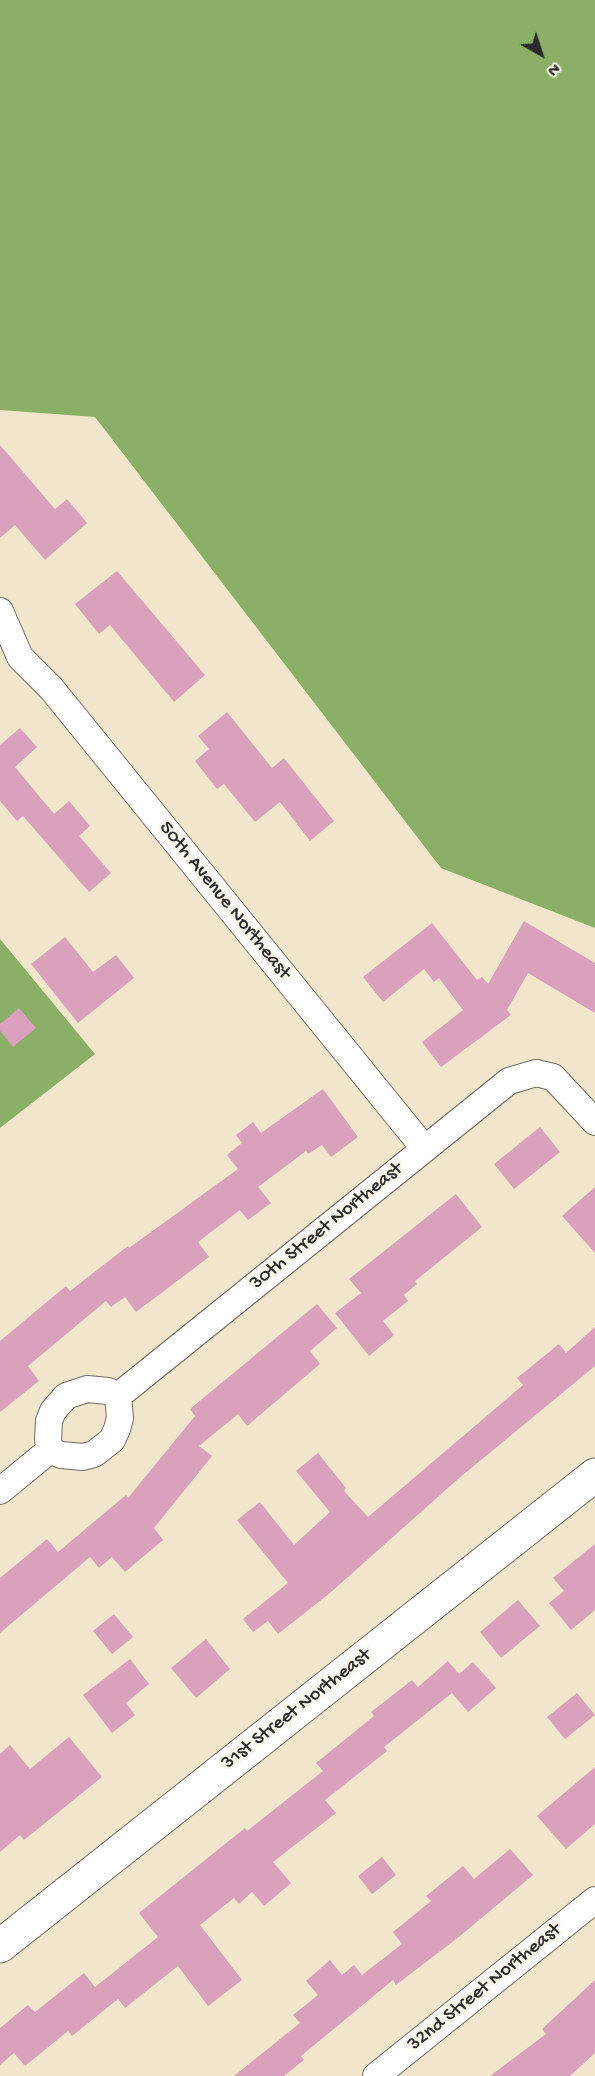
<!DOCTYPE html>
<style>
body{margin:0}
#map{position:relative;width:595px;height:2076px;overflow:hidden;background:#f1e6cb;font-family:"Gochi Hand",sans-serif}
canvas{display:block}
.north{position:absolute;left:511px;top:24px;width:60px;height:60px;-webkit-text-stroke:4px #fbf7ec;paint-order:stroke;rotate:141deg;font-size:16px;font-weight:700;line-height:24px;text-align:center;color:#2b2b2b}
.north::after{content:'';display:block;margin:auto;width:21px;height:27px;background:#2b2b2b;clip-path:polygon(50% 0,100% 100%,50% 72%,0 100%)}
</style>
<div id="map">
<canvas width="595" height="2076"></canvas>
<div class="north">N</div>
</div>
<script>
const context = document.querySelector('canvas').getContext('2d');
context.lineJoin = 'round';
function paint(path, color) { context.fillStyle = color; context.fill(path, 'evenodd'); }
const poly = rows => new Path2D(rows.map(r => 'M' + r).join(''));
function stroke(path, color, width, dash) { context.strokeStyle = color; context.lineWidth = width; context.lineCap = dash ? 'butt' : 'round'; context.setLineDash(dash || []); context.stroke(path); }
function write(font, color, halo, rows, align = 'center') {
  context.font = font + ' "Gochi Hand",sans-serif'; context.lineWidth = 6; context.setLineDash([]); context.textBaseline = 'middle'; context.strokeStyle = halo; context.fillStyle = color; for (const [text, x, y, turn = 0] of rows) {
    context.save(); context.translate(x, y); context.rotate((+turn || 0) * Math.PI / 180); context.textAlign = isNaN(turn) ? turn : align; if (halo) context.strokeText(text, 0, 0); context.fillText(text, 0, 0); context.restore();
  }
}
paint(poly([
 [0,0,595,0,595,928,441,868,95,417,0,410],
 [0,939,95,1054,0,1128]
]), '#89b066');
paint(poly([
 [0,445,55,509,67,499,87,523,45,560,15,525,0,538],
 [117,571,205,675,174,702,110,625,99,634,75,604],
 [227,712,272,768,284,758,334,821,310,841,280,802,255,822,224,784,217,789,195,761,209,749,198,736],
 [20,728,37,747,15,767,54,814,69,801,90,826,79,836,111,873,89,892,23,816,17,821,0,801,0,745],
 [524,921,595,963,595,1013,528,973,507,1010,511,1015,441,1067,422,1042,463,1010,439,978,434,982,424,969,383,1002,363,977,432,923,477,980,482,977,488,984],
 [65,937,93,972,116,955,134,978,78,1023,31,964],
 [19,1008,36,1028,13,1047,0,1031,0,1024],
 [323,1089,358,1137,331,1157,322,1145,308,1154,306,1151,258,1187,271,1203,248,1220,240,1210,198,1242,209,1257,136,1312,125,1297,111,1307,106,1301,28,1366,39,1381,0,1412,0,1341,66,1286,70,1291,128,1246,129,1248,238,1169,227,1155,242,1143,236,1135,253,1122,261,1133],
 [540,1127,560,1152,514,1189,494,1164],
 [595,1187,595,1253,562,1216],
 [456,1194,482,1227,415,1281,417,1284,404,1295,408,1301,383,1321,394,1335,369,1356,335,1313,361,1293,349,1279],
 [317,1304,337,1328,310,1351,320,1364,247,1426,238,1414,199,1446,212,1456,154,1528,163,1540,125,1572,112,1557,99,1568,90,1557,0,1633,0,1578,47,1539,58,1552,126,1495,128,1498,195,1416,190,1409],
 [595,1327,595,1366,458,1479,330,1593,278,1634,268,1621,253,1632,243,1619,288,1583,237,1520,260,1502,294,1545,330,1512,296,1471,318,1453,346,1488,344,1491,368,1517,523,1385,517,1378,559,1344,566,1353],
 [595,1544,595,1610,571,1630,549,1603,564,1591,553,1578],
 [518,1600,540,1626,501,1658,480,1632],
 [114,1614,133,1637,112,1654,93,1631],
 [206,1639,230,1669,196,1698,171,1668],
 [130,1659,149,1684,126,1703,135,1715,112,1733,83,1695],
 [448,1661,459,1674,473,1662,496,1688,468,1712,452,1693,384,1747,387,1751,325,1800,336,1813,273,1862,291,1883,264,1906,252,1892,239,1904,234,1898,200,1925,242,1980,208,2006,178,1966,125,2008,118,1999,72,2036,68,2031,25,2066,14,2053,0,2065,0,2028,28,2005,35,2012,84,1973,95,1987,158,1937,139,1913,245,1828,247,1831,323,1771,316,1763,374,1716,371,1712,412,1680,418,1687],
 [577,1693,595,1715,565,1739,547,1717],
 [69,1737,102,1777,24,1840,20,1835,0,1852,0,1754,10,1745,30,1769],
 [595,1767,595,1824,566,1849,537,1816],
 [510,1849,533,1875,460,1936,396,1985,393,1980,301,2056,304,2060,284,2076,234,2076,300,2023,293,2015,318,1995,306,1981,330,1960,342,1975,354,1965,362,1975,402,1944,393,1932,431,1901,426,1896,463,1866,474,1879],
 [382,1857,396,1875,372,1894,358,1876],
 [595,1980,595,2053,570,2076,490,2076,546,2034,542,2029]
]), '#d9a1bb');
const minor = poly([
 [0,611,20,657,51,688,424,1148],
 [87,1389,108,1391,118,1396,120,1418,117,1429,112,1440,94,1454,83,1457,61,1455,50,1450,48,1440,49,1421,53,1411,66,1396,87,1389],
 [118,1396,509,1081,536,1073,553,1077,595,1122],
 [0,1491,50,1450],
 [376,2076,595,1900]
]);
const tertiary = poly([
 [0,1946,595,1475]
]);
stroke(minor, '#706c63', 28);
stroke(tertiary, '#706c63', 35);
stroke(minor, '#fff', 26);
stroke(tertiary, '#fff', 33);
write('20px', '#2b2b2b', '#fbf7ec', [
 ["50th Avenue Northeast",224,901,51],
 ["30th Street Northeast",327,1227,-39],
 ["31st Street Northeast",297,1710,-38],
 ["32nd Street Northeast",485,1988,-39]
]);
</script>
